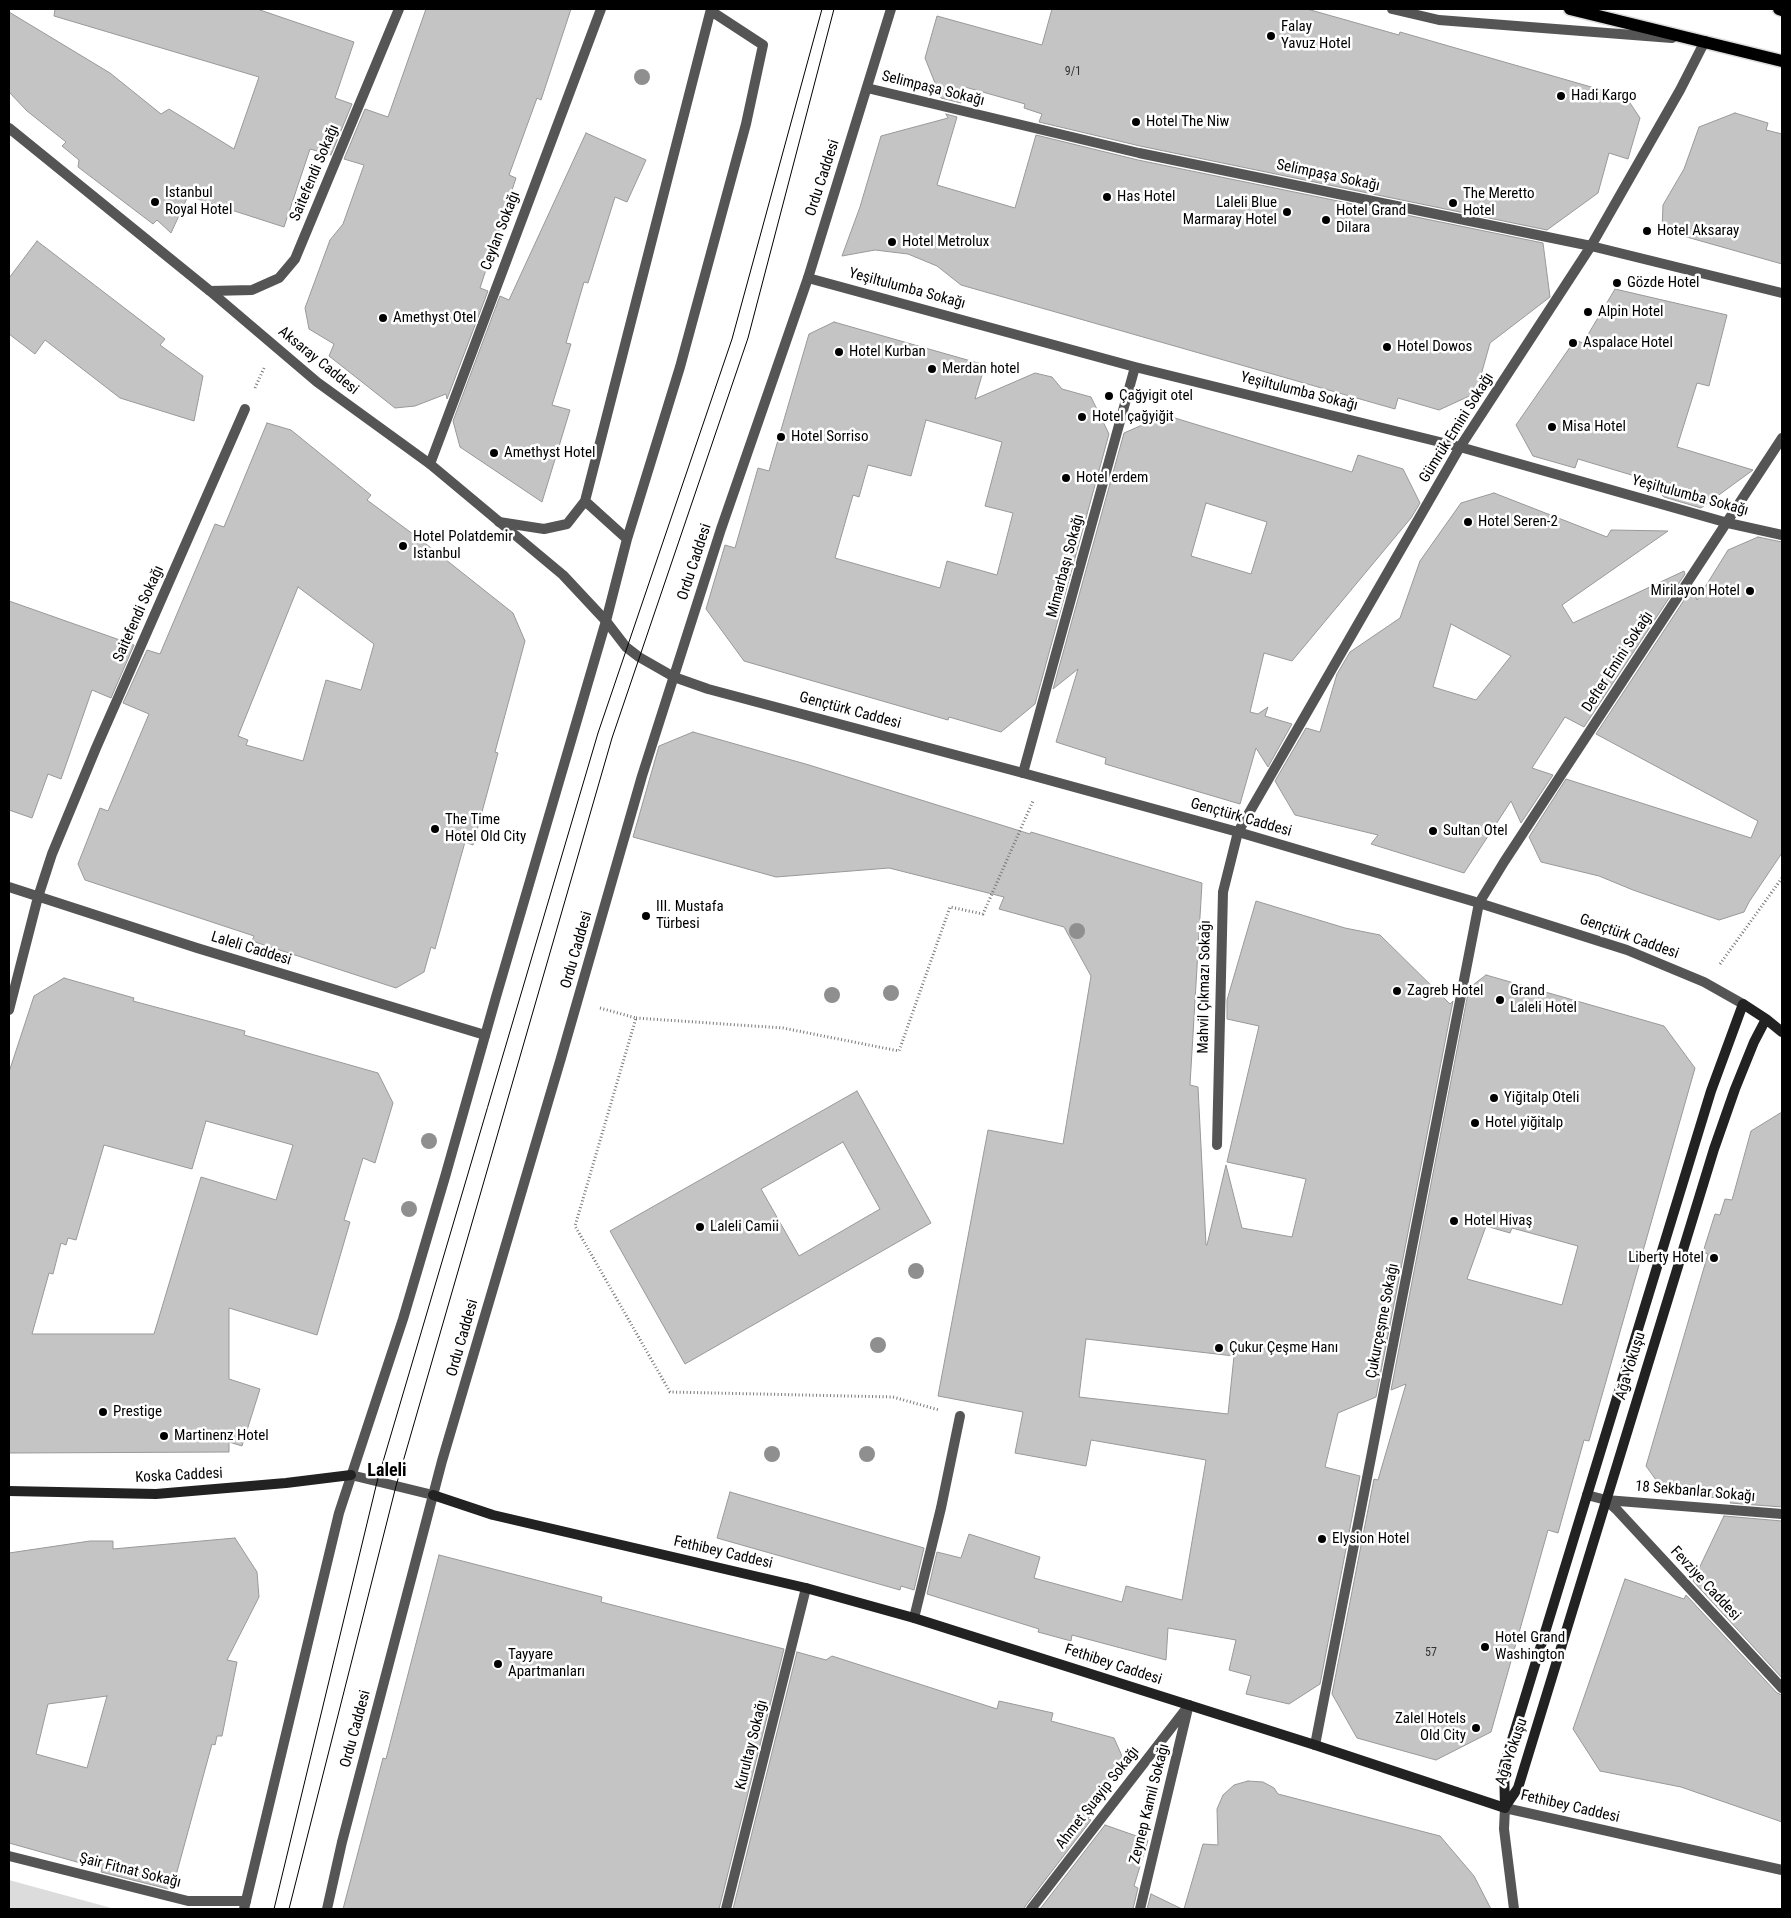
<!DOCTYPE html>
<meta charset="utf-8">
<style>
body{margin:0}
#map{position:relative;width:1791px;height:1918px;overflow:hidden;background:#fff;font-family:"Roboto Condensed",sans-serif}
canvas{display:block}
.frame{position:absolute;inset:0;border:10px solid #000;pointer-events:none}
</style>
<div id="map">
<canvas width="1791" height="1918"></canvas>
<div class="frame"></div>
</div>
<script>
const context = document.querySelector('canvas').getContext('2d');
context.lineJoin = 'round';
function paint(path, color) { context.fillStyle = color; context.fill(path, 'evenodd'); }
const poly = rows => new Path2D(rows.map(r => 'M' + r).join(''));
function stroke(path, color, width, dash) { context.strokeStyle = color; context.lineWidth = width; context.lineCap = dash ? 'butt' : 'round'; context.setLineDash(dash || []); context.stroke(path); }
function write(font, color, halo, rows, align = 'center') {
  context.font = font + ' "Roboto Condensed",sans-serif'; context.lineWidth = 5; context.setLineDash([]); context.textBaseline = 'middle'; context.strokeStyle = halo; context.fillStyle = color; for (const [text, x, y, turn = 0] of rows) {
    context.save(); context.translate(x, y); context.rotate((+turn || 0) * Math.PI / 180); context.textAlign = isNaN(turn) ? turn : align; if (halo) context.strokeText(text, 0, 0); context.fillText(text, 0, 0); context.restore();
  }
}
paint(poly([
 [9,1880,115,1909,9,1909]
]), '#dcdcdc');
const building = poly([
 [55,9,257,9,354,42,335,98,352,104,331,155,310,149,284,227,188,196,171,233,157,220,153,224,78,167,79,160,62,146,66,142,27,111,9,92,9,12,110,73,161,114,169,109,234,149,259,77,54,16,55,9],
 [426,9,571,9,541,100,537,98,509,175,516,178,480,288,488,291,447,399,446,394,415,406,395,408,329,356,334,344,309,329,305,308,330,240,343,224,364,165,344,159,365,109,388,117,426,9],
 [1052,9,1307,9,1399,35,1400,32,1626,97,1640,118,1628,159,1609,153,1598,193,1547,230,1140,146,1039,122,1042,114,1024,108,1025,104,965,87,961,103,941,98,925,58,937,16,1042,45,1052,9],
 [1735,113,1768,123,1766,130,1782,134,1782,264,1662,230,1663,205,1684,169,1699,127,1735,113],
 [946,114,957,117,937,185,1015,208,1036,135,1138,160,1543,243,1550,297,1490,343,1476,393,1439,410,1398,398,1395,409,961,285,937,266,908,254,875,250,842,256,860,207,881,136,948,118,946,114],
 [586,133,646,160,627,202,615,197,588,283,584,282,566,343,571,344,552,405,570,410,542,502,460,447,453,421,500,296,509,300,586,133],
 [37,241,165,339,160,345,203,376,194,421,120,398,45,340,35,354,9,334,9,278,37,241],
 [1615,289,1727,315,1709,386,1697,383,1677,447,1753,470,1701,508,1664,497,1645,479,1578,459,1575,468,1533,456,1516,425,1575,340,1583,343,1615,289],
 [834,322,985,365,975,399,1035,373,1052,377,1062,389,1091,397,1109,434,1035,704,1001,732,949,717,948,720,744,661,706,609,725,545,735,548,758,468,769,471,809,334,834,322],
 [926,420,1002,442,985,506,1013,513,997,575,947,561,940,588,835,558,853,495,859,497,868,465,911,476,926,420],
 [1165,415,1352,472,1358,455,1403,469,1420,503,1411,518,1292,661,1264,653,1250,712,1258,714,1268,707,1265,716,1292,724,1268,767,1256,748,1240,804,1105,764,1106,758,1056,742,1078,669,1053,689,1124,433,1165,415],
 [1206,503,1267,522,1251,574,1191,556,1206,503],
 [267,423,291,430,371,495,367,500,421,540,513,613,525,641,495,752,498,753,473,845,465,842,435,949,431,947,424,972,396,988,252,941,254,936,85,880,78,864,100,808,108,811,149,714,123,703,147,650,160,654,215,524,224,527,267,423],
 [298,587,374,644,361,690,326,680,303,761,246,745,248,740,238,736,298,587],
 [1494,493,1607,537,1611,530,1668,531,1562,605,1573,623,1684,571,1685,574,1584,727,1565,717,1532,768,1553,775,1521,823,1511,801,1464,873,1371,844,1378,835,1295,815,1275,781,1306,728,1320,732,1337,674,1350,652,1400,618,1420,561,1461,503,1494,493],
 [1451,624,1511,656,1476,700,1433,687,1451,624],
 [1758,537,1782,542,1782,853,1749,902,1744,912,1719,920,1633,890,1599,876,1541,862,1529,837,1566,779,1751,838,1758,821,1596,734,1692,588,1697,600,1728,550,1758,537],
 [9,601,134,645,111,698,92,690,61,779,48,774,32,818,9,810,9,601],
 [693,732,809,765,1030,834,1031,832,1202,883,1190,1085,1198,1087,1206,1245,1207,1245,1226,1165,1242,1228,1292,1237,1306,1179,1227,1162,1259,1026,1227,1019,1227,1000,1256,901,1345,928,1380,935,1450,1004,1453,1001,1376,1397,1338,1413,1325,1467,1360,1476,1320,1684,1289,1704,1246,1694,1251,1676,1229,1670,1236,1640,1168,1628,1166,1660,1072,1635,1071,1641,1038,1632,1039,1629,927,1594,937,1552,961,1558,969,1534,1040,1557,1034,1578,1122,1602,1126,1586,1182,1600,1206,1460,1091,1440,1086,1466,1015,1453,1023,1412,938,1396,988,1130,1063,1144,1091,976,1064,927,999,909,1004,897,889,868,776,877,633,837,659,746,693,732],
 [1086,1339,1234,1356,1228,1414,1079,1397,1086,1339],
 [1486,975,1664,1026,1695,1068,1589,1441,1584,1440,1558,1533,1548,1530,1491,1732,1436,1760,1357,1738,1332,1694,1374,1479,1378,1480,1406,1384,1391,1390,1469,988,1486,975],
 [1486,1226,1510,1233,1512,1228,1578,1246,1562,1305,1467,1279,1486,1226],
 [64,978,134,998,133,1001,245,1031,244,1035,378,1073,393,1103,375,1163,363,1158,344,1220,350,1222,317,1335,229,1308,229,1379,260,1389,242,1446,229,1442,229,1452,9,1453,9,1072,34,996,64,978],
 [206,1121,293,1145,276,1200,201,1177,154,1334,32,1334,49,1273,53,1274,61,1243,66,1245,68,1238,76,1240,104,1145,192,1169,206,1121],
 [857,1091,931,1223,685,1364,610,1231,857,1091],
 [843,1142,880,1209,799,1256,761,1189,843,1142],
 [1782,1112,1782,1507,1730,1503,1732,1500,1664,1491,1646,1466,1708,1254,1703,1252,1715,1214,1720,1215,1725,1199,1732,1200,1751,1131,1782,1112],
 [730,1492,924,1548,914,1590,901,1586,900,1590,717,1538,730,1492],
 [1724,1516,1782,1521,1782,1678,1693,1581,1724,1516],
 [235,1538,257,1572,259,1597,227,1660,237,1662,222,1736,217,1736,215,1745,212,1744,172,1890,101,1872,102,1869,9,1843,9,1553,90,1541,113,1541,113,1549,235,1538],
 [107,1696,87,1768,36,1754,48,1704,107,1696],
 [439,1555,602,1597,601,1602,784,1649,719,1909,343,1909,383,1758,386,1759,439,1555],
 [1625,1579,1684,1599,1686,1595,1777,1693,1782,1695,1782,1822,1681,1787,1600,1771,1573,1729,1625,1579],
 [797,1652,826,1660,832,1656,997,1709,999,1701,1053,1713,1051,1721,1114,1738,1122,1756,1088,1819,1091,1820,1026,1905,1024,1909,733,1909,797,1652],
 [1248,1781,1263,1782,1274,1788,1278,1794,1440,1836,1474,1876,1491,1909,1184,1909,1203,1844,1218,1845,1217,1809,1223,1795,1234,1785,1248,1781],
 [1105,1825,1148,1840,1134,1886,1138,1888,1133,1909,1040,1909,1105,1825],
 [1151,1894,1182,1909,1147,1909,1151,1894]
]);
paint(building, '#c4c4c4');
stroke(building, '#999', 1);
const primary = poly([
 [1570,9,1782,61],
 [1779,9,1782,10]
]);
stroke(primary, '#dbdbdb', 15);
stroke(poly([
 [255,388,264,368],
 [1720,964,1782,878],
 [600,1008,636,1018,575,1226,670,1392,893,1397,939,1410],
 [636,1018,783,1028,899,1051,950,907,983,914,1033,801]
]), '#777', 3, [1, 2.5]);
stroke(poly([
 [914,1618,941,1508,960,1416]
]), '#555', 10);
stroke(poly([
 [1392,9,1439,20,1672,38],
 [499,522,544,529,567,524,585,501],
 [627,539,585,501,711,9],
 [38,897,52,854,96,748,245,409],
 [244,1909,339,1513,403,1319,445,1177,496,997,606,621,627,539,680,367,746,124,763,45,711,11],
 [327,1909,342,1842,442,1461,561,1058,642,776,721,529,808,278,891,9]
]), '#555', 10);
stroke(poly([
 [867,88,1139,153,1591,246,1782,293],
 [808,278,1135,367,1460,447,1728,523,1782,535],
 [210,291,252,290,279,278,295,259,399,9],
 [430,464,601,9],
 [1023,773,1135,367],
 [9,887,197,948,485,1035],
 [9,1010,38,897],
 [1217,1145,1223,892,1238,832,1460,447,1591,246,1680,90,1705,41],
 [1606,1500,1617,1510,1782,1688],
 [1606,1500,1782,1514],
 [1315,1745,1479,903,1504,862,1782,438],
 [1505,1808,1782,1870],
 [9,1856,188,1901,246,1901],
 [726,1909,806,1588],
 [1031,1909,1189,1705],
 [1140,1909,1188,1708]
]), '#555', 10);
stroke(poly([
 [9,128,210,291,317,382,430,464,563,575,606,621,626,647,639,657,674,677,708,689,1023,773,1238,832,1479,903,1627,950,1704,982,1743,1004],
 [351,1475,433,1495],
 [1587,1495,1606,1500],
 [1505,1808,1504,1829,1514,1909]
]), '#555', 10);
stroke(poly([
 [9,1491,156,1494,286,1483,351,1475],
 [433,1495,493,1515,806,1588,914,1618,1315,1745,1505,1808],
 [1505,1807,1518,1788,1714,1149,1735,1089,1754,1042,1766,1019],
 [1505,1808,1504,1766,1711,1091,1743,1004,1766,1019,1782,1032]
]), '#222', 10);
stroke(primary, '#000', 12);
stroke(poly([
 [274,1909,377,1482,598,733,732,339,822,9],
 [289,1909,396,1486,612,738,748,338,834,9]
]), '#000', 1);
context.fillStyle = '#8f8f8f';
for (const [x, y] of [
 [642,77],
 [1077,931],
 [891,993],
 [832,995],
 [429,1141],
 [409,1209],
 [916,1271],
 [878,1345],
 [772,1454],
 [867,1454]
]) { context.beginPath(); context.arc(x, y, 8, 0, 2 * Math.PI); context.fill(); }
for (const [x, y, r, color] of [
 [1271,36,5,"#000"],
 [1561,96,5,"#000"],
 [1136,122,5,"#000"],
 [1107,197,5,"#000"],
 [155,202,5,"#000"],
 [1453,203,5,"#000"],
 [1287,212,5,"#000"],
 [1326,220,5,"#000"],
 [1647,231,5,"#000"],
 [892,242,5,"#000"],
 [1617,283,5,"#000"],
 [1588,312,5,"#000"],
 [383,318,5,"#000"],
 [1573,343,5,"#000"],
 [1387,347,5,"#000"],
 [839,352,5,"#000"],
 [932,369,5,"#000"],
 [1109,396,5,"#000"],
 [1082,417,5,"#000"],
 [1552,427,5,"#000"],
 [781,437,5,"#000"],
 [494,453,5,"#000"],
 [1066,478,5,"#000"],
 [1468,522,5,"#000"],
 [403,546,5,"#000"],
 [1750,591,5,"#000"],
 [435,829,5,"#000"],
 [1433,831,5,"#000"],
 [646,916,5,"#000"],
 [1397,991,5,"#000"],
 [1500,1000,5,"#000"],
 [1494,1098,5,"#000"],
 [1475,1123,5,"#000"],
 [1454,1221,5,"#000"],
 [700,1227,5,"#000"],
 [1714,1258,5,"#000"],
 [1219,1348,5,"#000"],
 [103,1412,5,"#000"],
 [164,1436,5,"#000"],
 [1322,1539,5,"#000"],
 [1485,1647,5,"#000"],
 [498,1664,5,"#000"],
 [1476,1728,5,"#000"]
]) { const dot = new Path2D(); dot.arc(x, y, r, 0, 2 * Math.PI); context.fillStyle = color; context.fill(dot); stroke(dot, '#fff', 2); }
write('12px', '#313131', null, [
 ["9/1",1073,72],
 ["57",1431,1653]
]);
write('15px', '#000', '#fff', [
 ["Falay",1281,27],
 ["Yavuz Hotel",1281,44],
 ["Hadi Kargo",1571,96],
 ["Hotel The Niw",1146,122],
 ["Istanbul",165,193],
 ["Royal Hotel",165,210],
 ["The Meretto",1463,194],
 ["Hotel",1463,211],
 ["Has Hotel",1117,197],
 ["Laleli Blue",1277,203,"right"],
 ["Marmaray Hotel",1277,220,"right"],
 ["Hotel Grand",1336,211],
 ["Dilara",1336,228],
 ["Hotel Aksaray",1657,231],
 ["Hotel Metrolux",902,242],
 ["Gözde Hotel",1627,283],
 ["Alpin Hotel",1598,312],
 ["Amethyst Otel",393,318],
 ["Aspalace Hotel",1583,343],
 ["Hotel Dowos",1397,347],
 ["Hotel Kurban",849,352],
 ["Merdan hotel",942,369],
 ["Çağyigit otel",1119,396],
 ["Hotel çağyiğit",1092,417],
 ["Misa Hotel",1562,427],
 ["Hotel Sorriso",791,437],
 ["Amethyst Hotel",504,453],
 ["Hotel erdem",1076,478],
 ["Hotel Seren-2",1478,522],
 ["Hotel Polatdemir",413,537],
 ["Istanbul",413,554],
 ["Mirilayon Hotel",1740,591,"right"],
 ["The Time",445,820],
 ["Hotel Old City",445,837],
 ["Sultan Otel",1443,831],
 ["III. Mustafa",656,907],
 ["Türbesi",656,924],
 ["Zagreb Hotel",1407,991],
 ["Grand",1510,991],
 ["Laleli Hotel",1510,1008],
 ["Yiğitalp Oteli",1504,1098],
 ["Hotel yiğitalp",1485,1123],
 ["Hotel Hivaş",1464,1221],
 ["Laleli Camii",710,1227],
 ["Liberty Hotel",1704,1258,"right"],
 ["Çukur Çeşme Hanı",1229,1348],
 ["Prestige",113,1412],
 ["Martinenz Hotel",174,1436],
 ["Elysion Hotel",1332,1539],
 ["Hotel Grand",1495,1638],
 ["Washington",1495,1655],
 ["Tayyare",508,1655],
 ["Apartmanları",508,1672],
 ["Zalel Hotels",1466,1719,"right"],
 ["Old City",1466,1736,"right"]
], 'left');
write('15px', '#000', '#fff', [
 ["Selimpaşa Sokağı",933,89,14],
 ["Saitefendi Sokağı",315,173,-67],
 ["Selimpaşa Sokağı",1328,176,12],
 ["Ordu Caddesi",823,178,-72],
 ["Ceylan Sokağı",501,231,-69],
 ["Yeşiltulumba Sokağı",907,289,15],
 ["Aksaray Caddesi",318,361,39],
 ["Yeşiltulumba Sokağı",1299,392,14],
 ["Gümrük Emini Sokağı",1457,428,-58],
 ["Yeşiltulumba Sokağı",1690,496,15],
 ["Ordu Caddesi",695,562,-72],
 ["Mimarbaşı Sokağı",1066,566,-75],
 ["Saitefendi Sokağı",139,614,-66],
 ["Defter Emini Sokağı",1618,662,-57],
 ["Gençtürk Caddesi",850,711,15],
 ["Gençtürk Caddesi",1241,818,16],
 ["Gençtürk Caddesi",1629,937,20],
 ["Laleli Caddesi",251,949,17],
 ["Ordu Caddesi",577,950,-74],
 ["Mahvil Çıkmazı Sokağı",1205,987,-89],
 ["Çukurçeşme Sokağı",1383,1321,-79],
 ["Ordu Caddesi",463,1338,-74],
 ["Ağa Yokuşu",1631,1366,-73],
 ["Koska Caddesi",179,1476,-3],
 ["18 Sekbanlar Sokağı",1695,1492,5],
 ["Fethibey Caddesi",723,1553,13],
 ["Fevziye Caddesi",1705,1584,47],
 ["Fethibey Caddesi",1113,1665,18],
 ["Ordu Caddesi",356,1729,-75],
 ["Kurultay Sokağı",752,1745,-76],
 ["Ağa Yokuşu",1512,1752,-71],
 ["Ahmet Şuayip Sokağı",1098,1798,-52],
 ["Zeynep Kamil Sokağı",1150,1804,-76],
 ["Fethibey Caddesi",1570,1807,13],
 ["Şair Fitnat Sokağı",130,1871,14]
]);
write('bold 18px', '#000', '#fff', [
 ["Laleli",387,1471]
]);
</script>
